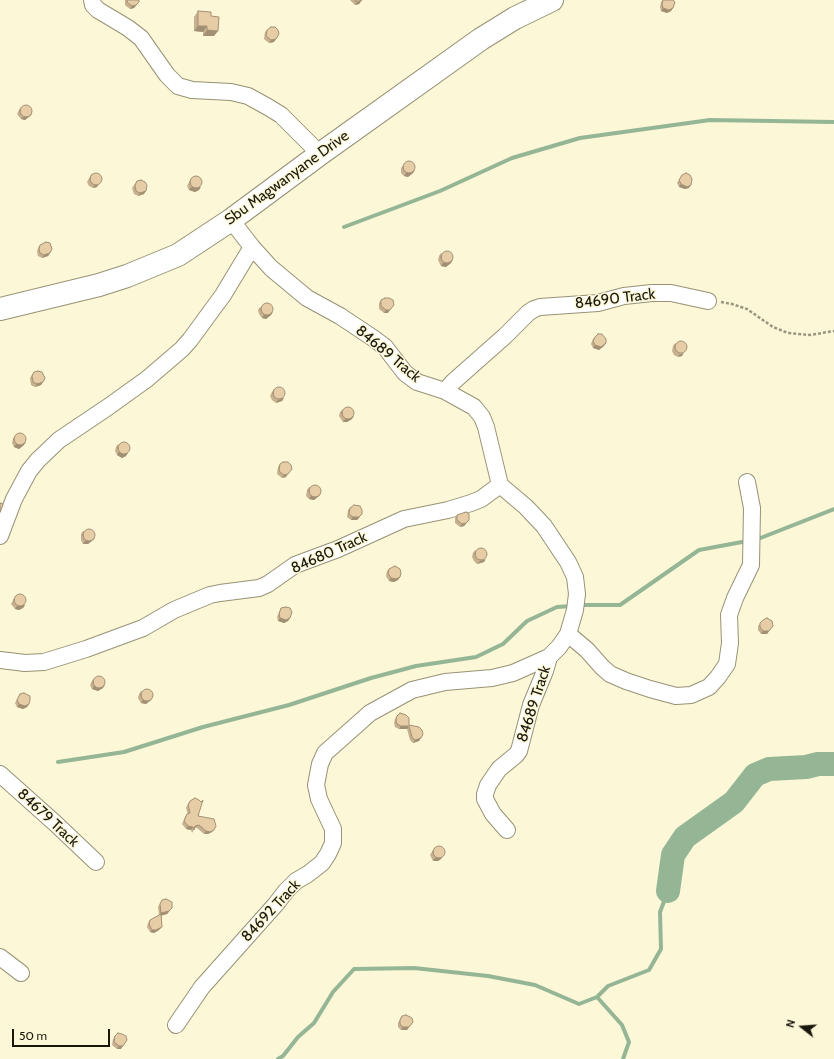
<!DOCTYPE html>
<style>
body{margin:0}
#map{position:relative;width:834px;height:1059px;overflow:hidden;background:#fcf7d7;font-family:Cabin,sans-serif}
canvas{display:block}
.north{position:absolute;left:782px;top:1007px;width:40px;height:40px;-webkit-text-stroke:3px #fcf7d7;paint-order:stroke;rotate:287deg;font-size:11px;font-weight:700;line-height:16px;text-align:center;color:#19170c}
.north::after{content:'';display:block;margin:auto;width:14px;height:18px;background:#19170c;clip-path:polygon(50% 0,100% 100%,50% 72%,0 100%)}
.scale{position:absolute;left:12px;top:1029px;width:98px;height:18px;box-sizing:border-box;border:2px solid #19170c;border-top:0;padding-left:5px;font-size:12px;line-height:14px;white-space:nowrap;color:#19170c;-webkit-text-stroke:3px #fcf7d7;paint-order:stroke}
</style>
<div id="map">
<canvas width="834" height="1059"></canvas>
<div class="north">N</div>
<div class="scale">50 m</div>
</div>
<script>
const context = document.querySelector('canvas').getContext('2d');
context.lineJoin = 'round';
const poly = rows => new Path2D(rows.map(r => 'M' + r).join(''));
function stroke(path, color, width, dash) { context.strokeStyle = color; context.lineWidth = width; context.lineCap = dash ? 'butt' : 'round'; context.setLineDash(dash || []); context.stroke(path); }
function paint(path, color) { context.fillStyle = color; context.fill(path, 'evenodd'); }
function write(font, color, halo, rows, align = 'center') {
  context.font = font + ' Cabin,sans-serif'; context.lineWidth = 3; context.setLineDash([]); context.textBaseline = 'middle'; context.strokeStyle = halo; context.fillStyle = color; for (const [text, x, y, turn = 0] of rows) {
    context.save(); context.translate(x, y); context.rotate((+turn || 0) * Math.PI / 180); context.textAlign = isNaN(turn) ? turn : align; if (halo) context.strokeText(text, 0, 0); context.fillText(text, 0, 0); context.restore();
  }
}
stroke(poly([
 [344,227,440,191,512,158,580,138,710,120,834,122],
 [758,539,834,509],
 [579,605,620,605,699,550,742,542],
 [58,762,124,752,203,727,289,705,371,678,416,666,476,657,503,644,527,621,557,607,572,606],
 [597,997,622,1025,629,1042,623,1059],
 [278,1059,283,1056,298,1037,314,1023,333,992,354,969,414,968,488,976,535,985,579,1004,597,997,608,986,649,970,661,949,660,912,668,891]
]), '#95b695', 4);
stroke(poly([
 [668,891,673,855,685,837,734,802,755,775,769,769,806,767,818,764,834,764]
]), '#95b695', 24);
const minor = poly([
 [92,0,93,5,98,10,128,28,141,38,167,75,178,86,192,90,231,92,248,96,268,107,281,115,320,154],
 [231,220,252,247,271,268,307,298,340,316,373,338,385,347,405,373,417,382,445,391,474,407,482,417,486,427,500,485,526,507,544,526,568,562,575,577,577,594,575,610,568,634,559,647,549,657,545,671,531,705,519,751,516,755,499,769,488,785,485,794,485,799,493,814,507,830],
 [445,391,453,382,505,336,528,313,534,309,540,307,598,303,624,296,652,293,671,293,708,301],
 [0,536,14,499,29,471,38,460,59,440,108,407,147,379,182,349,190,340,223,295,252,247],
 [568,634,587,650,602,667,610,674,626,681,650,689,676,696,691,695,709,687,718,677,727,664,730,643,729,615,735,598,751,565,752,508,747,482],
 [0,660,25,663,44,662,86,649,143,628,174,610,210,595,220,593,259,588,268,584,295,565,338,549,404,519,448,510,471,503,481,499,500,485],
 [0,774,56,824,96,862],
 [0,957,21,973],
 [176,1025,202,987,276,904,286,891,296,881,308,874,322,863,328,854,333,843,333,829,319,799,316,785,320,764,325,753,370,713,412,690,445,682,492,678,513,673,549,657]
]);
const secondary = poly([
 [0,309,99,285,127,276,178,255,231,220,320,154,481,39,515,18,552,0]
]);
stroke(minor, '#979275', 18);
stroke(secondary, '#979275', 24);
stroke(poly([
 [721,302,732,304,747,309,773,327,788,333,810,335,834,331]
]), '#99957f', 2.5, [3, 2]);
stroke(minor, '#fff', 16);
stroke(secondary, '#fff', 22);
paint(poly([
 [125,0,139,0,139,2,134,8,130,9,125,5],
 [350,0,362,0,359,4,355,5],
 [663,0,673,8,671,11,667,13,661,11,660,7,661,2],
 [198,11,211,16,214,36,203,36,203,32,194,31,194,17],
 [267,30,274,42,269,43,264,39,265,32],
 [21,107,32,114,30,116,25,120,21,119,17,114,19,110],
 [403,166,413,173,408,177,404,176,401,173,401,168],
 [92,173,97,187,93,188,89,186,87,182],
 [682,175,689,188,685,189,679,187,677,183],
 [192,177,199,190,195,192,189,190,187,186],
 [137,181,144,194,138,196,134,194,132,188],
 [40,245,50,253,48,256,42,258,38,256,37,252,38,248],
 [441,253,451,263,446,267,441,266,438,260,439,256],
 [381,300,388,313,384,313,379,309,379,303],
 [260,307,271,315,266,319,262,318,259,314,258,310],
 [595,337,604,346,599,350,593,348,591,344,593,339],
 [675,343,682,356,678,357,674,355,672,351,673,346],
 [34,372,43,382,41,385,35,387,31,385,30,378],
 [274,389,284,398,282,401,276,403,272,400,270,396,272,392],
 [343,409,352,419,347,422,343,422,339,416,340,412],
 [15,436,24,445,19,449,14,447,12,443,13,439],
 [118,444,126,456,122,458,117,455,115,451,116,447],
 [280,464,286,477,282,478,277,474,278,467],
 [309,487,321,493,319,496,314,500,309,499,306,496,307,490],
 [350,508,360,517,357,520,351,520,347,517,348,510],
 [457,515,469,520,464,526,460,527,455,523,455,518],
 [83,531,95,538,93,540,88,544,83,544,81,540,81,534],
 [475,550,484,562,477,564,474,561,472,557,473,553],
 [389,569,400,577,398,580,394,582,389,581,386,576,387,571],
 [16,595,25,605,23,608,19,610,15,609,11,604],
 [281,608,290,618,288,621,284,623,278,621,277,617],
 [763,620,773,626,767,634,761,634,758,630,758,626],
 [94,678,103,688,98,691,92,689,90,685,92,681],
 [141,691,151,700,146,704,141,703,138,698,139,694],
 [20,694,29,704,27,707,23,709,17,707,15,703],
 [397,716,409,725,419,741,413,743,410,740,407,729,399,729,395,727,394,723,395,719],
 [190,801,198,816,212,832,208,834,204,834,197,828,195,828,192,833,191,830,186,829,182,824,185,817,188,814,186,808,188,804],
 [435,847,441,859,438,861,433,861,430,855],
 [162,900,172,908,167,914,161,916,159,930,154,933,150,932,147,927,148,923,150,920,159,915,158,907],
 [402,1016,413,1022,407,1030,401,1030,398,1027,398,1023],
 [115,1036,121,1049,117,1049,112,1045,113,1039]
]), '#c7b08f');
paint(poly([
 [362,0,359,4,355,5,357,2],
 [139,2,134,8,130,9,132,6],
 [663,8,673,8,671,11,667,13,661,11],
 [198,26,207,26,203,32,194,31],
 [207,30,218,31,214,36,203,36],
 [276,39,274,42,269,43,271,40],
 [32,114,30,116,25,120,21,119,23,117],
 [415,170,413,173,408,177,404,176,406,173],
 [99,184,97,187,93,188,95,185],
 [681,184,691,185,689,188,685,189,679,187],
 [191,187,201,187,199,190,195,192,189,190],
 [146,191,144,194,138,196,140,193],
 [50,253,48,256,42,258,44,255],
 [453,260,451,263,446,267,441,266,443,263],
 [386,310,390,310,388,313,384,313],
 [273,312,271,315,266,319,262,318,264,315],
 [606,343,604,346,599,350,593,348,595,345],
 [684,353,682,356,678,357,680,354],
 [43,382,41,385,35,387,37,384],
 [284,398,282,401,276,403,278,400],
 [354,416,352,419,347,422,343,422,345,419],
 [26,442,24,445,19,449,14,447,16,444],
 [119,452,128,453,126,456,122,458,117,455],
 [288,474,286,477,282,478,284,475],
 [321,493,319,496,314,500,309,499,311,496],
 [362,514,357,520,351,520,353,517],
 [469,520,464,526,460,527,462,524],
 [95,538,93,540,88,544,83,544,85,541],
 [486,559,484,562,477,564,480,561],
 [400,577,398,580,394,582,389,581,391,578],
 [25,605,23,608,19,610,15,609,17,606],
 [280,618,290,618,288,621,284,623,278,621],
 [763,631,769,631,767,634,761,634],
 [105,685,103,688,98,691,92,689,94,686],
 [153,697,151,700,146,704,141,703,143,700],
 [19,704,29,704,27,707,23,709,17,707],
 [401,726,409,726,407,729,399,729],
 [421,738,419,741,413,743,415,740],
 [188,826,193,827,191,830,186,829],
 [214,830,212,832,208,834,204,834,206,831],
 [443,856,441,859,438,861,433,861,435,858],
 [172,908,167,914,159,916,161,913],
 [162,927,159,930,154,933,150,932,152,930],
 [403,1027,409,1027,407,1030,401,1030],
 [119,1046,123,1046,121,1049,117,1049]
]), '#a29074');
const building = poly([
 [127,0,139,0,139,2,136,5,132,6,127,2,127,0],
 [355,0,362,0,361,1,357,2,355,0],
 [663,0,673,0,675,2,673,8,669,10,663,8,662,4,663,0],
 [198,11,211,12,211,16,219,17,218,31,207,30,207,26,198,26,198,11],
 [271,27,275,27,278,30,279,34,276,39,271,40,266,36,267,30,271,27],
 '20 111a6 6 0 1 1 12 0a6 6 0 1 1-12 0Z',
 '403 167a6 6 0 1 1 12 0a6 6 0 1 1-12 0Z',
 '90 179a6 6 0 1 1 12 0a6 6 0 1 1-12 0Z',
 [686,173,690,175,692,179,691,185,687,187,681,184,679,180,682,175,686,173],
 '190 182a6 6 0 1 1 12 0a6 6 0 1 1-12 0Z',
 [141,180,145,182,147,185,146,191,140,193,136,191,135,185,137,181,141,180],
 [46,242,50,243,52,249,50,253,44,255,40,253,39,249,40,245,46,242],
 '441 257a6 6 0 1 1 12 0a6 6 0 1 1-12 0Z',
 [385,298,389,298,393,300,394,305,390,310,386,310,381,306,381,300,385,298],
 '261 309a6 6 0 1 1 12 0a6 6 0 1 1-12 0Z',
 [598,334,602,334,606,339,606,343,601,347,595,345,593,341,595,337,598,334],
 '675 347a6 6 0 1 1 12 0a6 6 0 1 1-12 0Z',
 [38,371,42,372,45,378,43,382,37,384,33,382,32,376,34,372,38,371],
 '273 393a6 6 0 1 1 12 0a6 6 0 1 1-12 0Z',
 '342 413a6 6 0 1 1 12 0a6 6 0 1 1-12 0Z',
 '14 439a6 6 0 1 1 12 0a6 6 0 1 1-12 0Z',
 '118 448a6 6 0 1 1 12 0a6 6 0 1 1-12 0Z',
 [283,462,288,462,291,465,292,469,288,474,284,475,279,471,280,464,283,462],
 '309 491a6 6 0 1 1 12 0a6 6 0 1 1-12 0Z',
 [0,503,3,504,0,512,0,503],
 [354,505,360,506,362,510,362,514,359,517,353,517,349,514,350,508,354,505],
 [466,512,469,514,469,520,466,523,462,524,457,520,457,515,466,512],
 '83 535a6 6 0 1 1 12 0a6 6 0 1 1-12 0Z',
 '475 554a6 6 0 1 1 12 0a6 6 0 1 1-12 0Z',
 [395,566,400,569,401,573,400,577,396,579,391,578,388,573,389,569,395,566],
 '14 600a6 6 0 1 1 12 0a6 6 0 1 1-12 0Z',
 [286,607,290,608,292,612,290,618,286,620,280,618,279,614,281,608,286,607],
 [767,618,772,621,773,626,769,631,763,631,760,627,760,623,763,620,767,618],
 '93 682a6 6 0 1 1 12 0a6 6 0 1 1-12 0Z',
 '141 695a6 6 0 1 1 12 0a6 6 0 1 1-12 0Z',
 [24,693,30,696,30,700,29,704,25,706,19,704,17,700,20,694,24,693],
 [400,713,406,715,409,718,409,725,419,727,422,730,423,734,421,738,415,740,412,737,409,726,401,726,397,724,396,720,397,716,400,713],
 [195,798,199,800,201,802,203,800,198,816,214,819,216,826,214,830,210,832,206,831,199,825,195,826,194,830,193,827,188,826,184,821,187,814,190,813,188,805,190,801,195,798],
 '433 852a6 6 0 1 1 12 0a6 6 0 1 1-12 0Z',
 [166,899,172,902,172,908,169,911,161,913,160,904,162,900,166,899],
 [161,914,162,927,156,930,152,930,149,924,150,920,161,914],
 [406,1015,412,1018,413,1022,409,1027,403,1027,400,1024,400,1020,402,1016,406,1015],
 [118,1033,122,1034,126,1036,127,1040,123,1046,119,1046,114,1042,115,1036,118,1033]
]);
paint(building, '#e7cda6');
stroke(building, '#a29074', 1);
write('15px', '#19170c', '#fcf7d7', [
 ["Sbu Magwanyane Drive",287,178,-36],
 ["84690 Track",615,299,-7],
 ["84689 Track",388,354,40],
 ["84680 Track",329,553,-24],
 ["84689 Track",534,704,-72],
 ["84679 Track",48,818,43],
 ["84692 Track",271,911,-47]
]);
</script>
